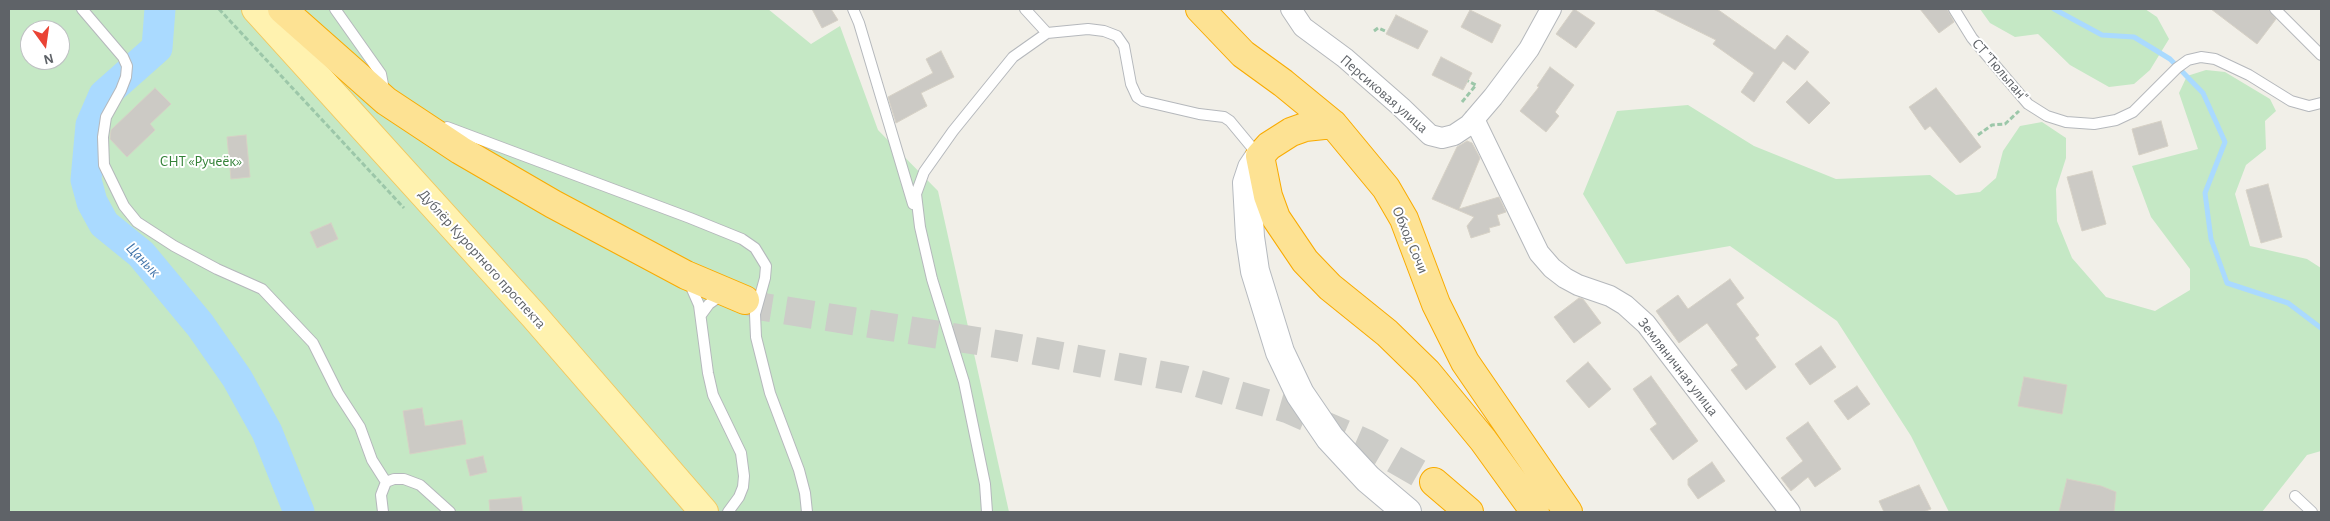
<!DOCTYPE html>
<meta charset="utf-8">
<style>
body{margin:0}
#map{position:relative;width:2330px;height:521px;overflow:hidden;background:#f1efe8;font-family:"Alegreya Sans",sans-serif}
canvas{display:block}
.frame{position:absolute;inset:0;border:10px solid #5f6368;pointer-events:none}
.north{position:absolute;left:20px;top:20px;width:50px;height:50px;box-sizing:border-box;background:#fff;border:1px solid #bfc1c3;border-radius:50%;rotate:166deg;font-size:14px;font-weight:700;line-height:20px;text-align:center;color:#5f6368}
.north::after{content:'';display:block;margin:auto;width:18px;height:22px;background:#ea4335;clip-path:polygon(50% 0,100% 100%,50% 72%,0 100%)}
</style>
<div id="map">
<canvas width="2330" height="521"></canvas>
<div class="frame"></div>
<div class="north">N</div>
</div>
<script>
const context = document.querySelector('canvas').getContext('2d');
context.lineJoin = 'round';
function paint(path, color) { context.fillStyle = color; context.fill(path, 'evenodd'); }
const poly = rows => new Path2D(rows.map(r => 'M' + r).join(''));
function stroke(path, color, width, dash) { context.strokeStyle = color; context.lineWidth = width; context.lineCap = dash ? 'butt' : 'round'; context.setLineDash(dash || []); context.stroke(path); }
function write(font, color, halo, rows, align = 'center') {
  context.font = font + ' "Alegreya Sans",sans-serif'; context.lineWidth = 4; context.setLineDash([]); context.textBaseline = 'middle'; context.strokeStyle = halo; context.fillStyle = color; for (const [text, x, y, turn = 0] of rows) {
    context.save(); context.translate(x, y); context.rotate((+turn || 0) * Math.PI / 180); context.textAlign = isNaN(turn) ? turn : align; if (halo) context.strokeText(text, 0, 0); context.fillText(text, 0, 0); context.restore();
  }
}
paint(poly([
 [9,9,768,9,811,44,840,26,878,130,938,191,1009,512,9,512],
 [30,30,60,30,60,60,30,60],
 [1980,9,2145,9,2157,17,2169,39,2150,70,2134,84,2109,87,2070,65,2038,34,2015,37,1990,23],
 [2206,70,2225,72,2270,99,2276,111,2265,121,2266,149,2246,165,2235,194,2250,246,2307,259,2321,268,2321,451,2307,455,2262,512,1949,512,1911,436,1837,321,1730,246,1626,264,1583,194,1617,111,1688,105,1754,146,1836,179,1930,175,1956,195,1980,192,1996,178,2003,151,2020,126,2042,122,2066,138,2066,158,2056,189,2057,221,2072,258,2106,297,2155,311,2190,290,2190,269,2151,217,2132,166,2198,149,2179,93,2187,76]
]), '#c5e8c5');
stroke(poly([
 [2054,9,2102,35,2134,37,2170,59,2203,93,2225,142,2205,193,2211,239,2227,283,2288,303,2321,328]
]), '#aadaff', 5);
stroke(poly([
 [160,9,157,48,104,95,91,125,86,180,92,202,104,224,141,254,200,325,237,378,267,432,299,512]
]), '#aadaff', 31);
const building = poly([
 [812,9,831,9,838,20,822,28,812,9],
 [1574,9,1595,23,1576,48,1556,34,1574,9],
 [1653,9,1717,9,1775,50,1787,35,1809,52,1795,70,1783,61,1754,102,1741,92,1754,73,1713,44,1716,40,1653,9],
 [1920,9,1947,9,1954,22,1939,33,1920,9],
 [2211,9,2268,9,2276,19,2257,44,2211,9],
 [1470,10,1501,25,1492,43,1461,27,1470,10],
 [1396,15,1428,31,1418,49,1386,34,1396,15],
 [941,51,954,77,921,93,927,106,896,123,888,97,933,73,926,59,941,51],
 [1441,57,1472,73,1463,90,1432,75,1441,57],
 [1550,67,1574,85,1555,112,1559,116,1546,132,1520,111,1539,87,1537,86,1550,67],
 [1807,81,1830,103,1809,124,1786,102,1807,81],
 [155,88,171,104,150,124,155,130,127,157,110,139,111,130,155,88],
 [1936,88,1981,147,1960,163,1930,126,1925,130,1909,107,1936,88],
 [2161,121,2168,146,2139,155,2132,129,2161,121],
 [246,135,250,177,231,179,227,137,246,135],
 [1467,141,1472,143,1480,158,1459,209,1499,197,1506,212,1497,215,1500,225,1489,228,1490,232,1471,238,1467,226,1474,217,1432,199,1457,147,1467,141],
 [2092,171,2106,224,2082,231,2067,177,2092,171],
 [2268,184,2282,237,2261,243,2246,190,2268,184],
 [331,223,338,239,317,248,310,232,331,223],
 [1730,279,1744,298,1736,304,1759,335,1755,338,1776,367,1746,390,1731,370,1738,365,1707,323,1679,343,1656,311,1678,295,1688,309,1730,279],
 [1579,298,1583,299,1601,323,1574,343,1554,317,1579,298],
 [1821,346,1836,367,1810,385,1795,364,1821,346],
 [1588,362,1611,389,1589,408,1566,381,1588,362],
 [1651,376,1698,441,1673,460,1650,429,1657,424,1633,389,1651,376],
 [2024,377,2067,385,2062,414,2018,406,2024,377],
 [1857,386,1870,404,1848,420,1834,401,1857,386],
 [422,408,425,426,462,420,466,444,410,454,403,411,422,408],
 [1808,422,1841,469,1815,487,1808,477,1791,491,1781,478,1803,461,1786,438,1808,422],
 [483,456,487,472,470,476,466,460,483,456],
 [1712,462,1725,481,1698,499,1688,485,1688,479,1712,462],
 [2067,479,2101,486,2116,492,2114,512,2059,512,2067,479],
 [1919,485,1931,509,1923,512,1884,512,1879,501,1919,485],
 [521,497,523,512,490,512,489,500,521,497]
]);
paint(building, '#cccac5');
stroke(building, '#d6d1c6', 1);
stroke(poly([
 [745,300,764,307,1009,346,1183,379,1287,409,1366,443,1434,482]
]), '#ccccc8', 28, [28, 14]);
const lane = poly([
 [82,9,123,57,127,66,126,77,121,90,106,117,103,137,104,165,124,206,137,222,174,246,217,269,262,289,313,343,338,393,360,427,372,460,386,482],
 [335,9,381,74,384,90],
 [853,9,859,23,913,204],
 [1954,9,1972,38,2028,104,2047,116,2066,122,2094,124,2116,120,2133,112,2177,68,2188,60,2201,57,2215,59,2249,75,2291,101,2309,106,2321,103],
 [2275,9,2321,55],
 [1047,33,1088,29,1104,31,1117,36,1124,46,1131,84,1137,97,1143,101,1199,114,1224,117,1230,121,1259,156],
 [447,127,690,218,742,239,755,248,766,266,765,278,755,314,756,337,770,393,799,470,805,493,807,512],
 [688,280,699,305,708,373,713,395,741,453,744,476,743,487,739,497,728,512],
 [701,315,709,304,723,294],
 [2295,496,2312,512],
 [383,512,381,495,386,482,394,479,404,479,420,485,450,512],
 [987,512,985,484,964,382,932,279,920,227,916,194,924,172,953,131,1013,57,1047,33,1025,9]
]);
const street = poly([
 [1291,9,1303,27,1345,58,1401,107,1430,135,1442,138,1454,135,1469,125,1493,97,1529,49,1551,9],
 [1474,119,1539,253,1552,268,1565,278,1578,285,1610,296,1625,305,1646,324,1790,512]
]);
const secondary = poly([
 [1260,156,1252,168,1247,183,1250,237,1255,271,1280,352,1300,394,1330,438,1368,479,1407,512]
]);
const primary = poly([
 [256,9,535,317,704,512]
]);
const highway = poly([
 [282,9,386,101,460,150,553,204,686,275,745,300],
 [1200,9,1243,54,1283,83,1333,124,1386,188,1404,219,1436,304,1465,362,1568,512],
 [1333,124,1305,127,1291,132,1269,146,1260,156,1268,196,1276,218,1305,261,1330,287,1387,333,1427,372,1483,440,1535,512],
 [1434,482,1469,512]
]);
stroke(lane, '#b5b8bc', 12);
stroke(street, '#b5b8bc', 22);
stroke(secondary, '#b6babf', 30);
stroke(primary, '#f2c960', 30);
stroke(highway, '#f9ab00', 30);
stroke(poly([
 [219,9,404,208],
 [1374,31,1378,28,1385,31],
 [1462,102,1476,85,1468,81],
 [1978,135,1992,125,2005,124,2019,111]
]), '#9cc7a9', 3, [5, 2.5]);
stroke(lane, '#fff', 10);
stroke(street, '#fff', 20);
stroke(secondary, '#fff', 28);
stroke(primary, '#fff2af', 28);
stroke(highway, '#fde293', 28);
write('15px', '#5f6368', '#fff', [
 ["СТ \"Тюльпан\"",2000,70,49],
 ["Персиковая улица",1384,94,41],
 ["Обход Сочи",1410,240,67],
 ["Дублёр Курортного проспекта",482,259,48],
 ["Земляничная улица",1678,367,52]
]);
write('15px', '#348238', '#fff', [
 ["СНТ «Ручеёк»",201,161]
]);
write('italic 16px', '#4174aa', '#fff', [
 ["Цанык",143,260,46]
]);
</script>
